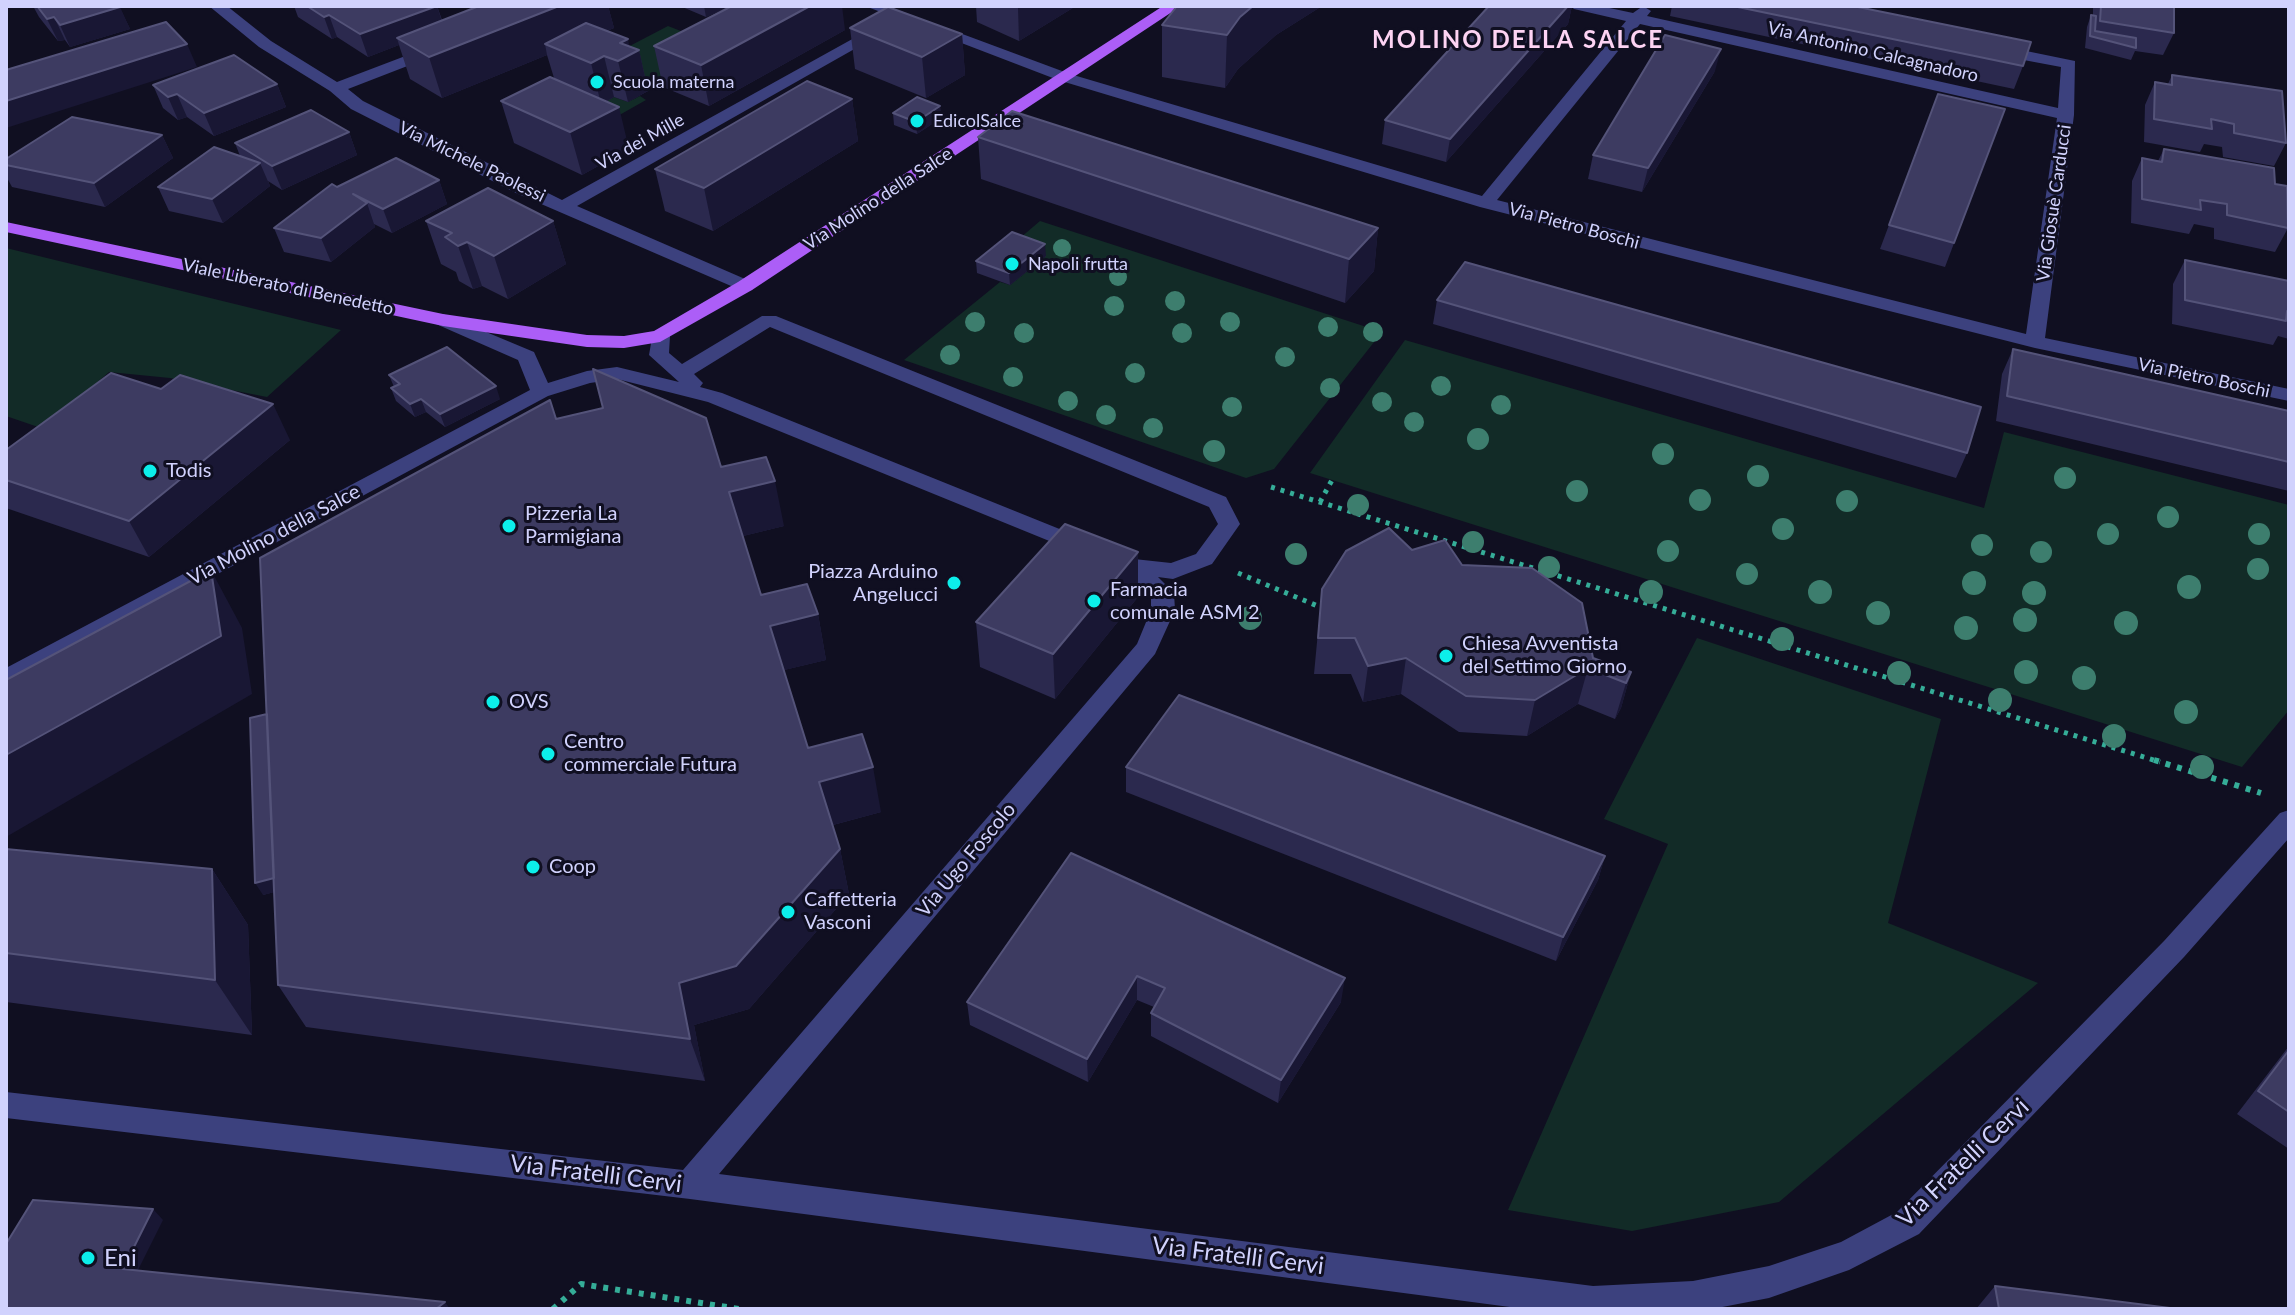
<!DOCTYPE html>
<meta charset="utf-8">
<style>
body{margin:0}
#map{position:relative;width:2295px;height:1315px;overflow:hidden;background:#100f21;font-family:Lato,sans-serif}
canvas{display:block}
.frame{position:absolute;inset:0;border:8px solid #d1d2fd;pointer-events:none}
</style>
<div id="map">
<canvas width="2295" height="1315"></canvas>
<div class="frame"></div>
</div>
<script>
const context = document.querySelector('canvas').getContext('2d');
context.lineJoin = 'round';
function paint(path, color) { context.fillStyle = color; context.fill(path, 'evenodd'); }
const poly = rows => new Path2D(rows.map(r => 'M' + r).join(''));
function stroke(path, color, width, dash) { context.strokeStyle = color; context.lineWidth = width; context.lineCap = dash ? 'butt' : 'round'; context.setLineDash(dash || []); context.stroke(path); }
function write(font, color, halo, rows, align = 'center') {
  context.font = font + ' Lato,sans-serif'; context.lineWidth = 6; context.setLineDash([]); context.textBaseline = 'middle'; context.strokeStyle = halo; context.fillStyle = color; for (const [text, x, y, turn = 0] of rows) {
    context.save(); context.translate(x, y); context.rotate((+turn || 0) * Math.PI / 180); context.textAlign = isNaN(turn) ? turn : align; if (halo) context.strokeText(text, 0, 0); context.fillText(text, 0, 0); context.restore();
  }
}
paint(poly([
 [668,26,724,48,648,91,629,84,601,104,614,97,628,102,640,96,646,100,600,126,530,95,594,60,599,62],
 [1040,221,1382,332,1274,469,1246,478,904,360,1000,282,1010,285,1045,257,1013,244],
 [6,248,341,330,267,397,170,378,109,372,44,429,6,416],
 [1405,340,1984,508,2004,432,2289,505,2289,710,2242,767,1310,473],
 [1697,638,1941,719,1888,923,2038,983,1779,1202,1632,1231,1508,1210,1668,844,1604,819]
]), '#122b27');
stroke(poly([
 [1271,487,2160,762],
 [1320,502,1332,480],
 [1238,573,1325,609]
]), '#35ad98', 5, [4, 6]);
stroke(poly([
 [2154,760,2261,793],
 [553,1309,581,1284,739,1309]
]), '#35ad98', 6, [5, 7]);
paint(poly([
 [209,6,227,6,271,41,337,82,429,47,441,47,441,53,348,89,363,101,562,200,874,27,880,25,888,30,577,206,752,282,755,286,752,290,745,292,518,194,351,109,330,91,259,47,209,6],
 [865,6,887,6,1070,74,1482,196,1626,21,1574,9,1571,6,1600,6,1633,13,1643,6,1651,11,1647,16,2058,108,2061,67,1997,55,1989,50,1997,45,2075,61,2074,115,2045,338,2289,389,2289,401,2035,348,1480,207,1058,80,865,6],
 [1640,24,2057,118,2026,334,1497,200,1640,24],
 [443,314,534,352,548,383,587,371,617,367,679,382,649,355,653,332,667,332,670,336,669,353,682,364,762,316,776,316,1226,497,1240,524,1212,564,1173,579,1158,577,1174,593,1175,610,1155,654,719,1174,1593,1286,1693,1281,1769,1266,1841,1242,1897,1212,2164,941,2280,813,2289,810,2289,838,2184,957,1919,1234,1849,1270,1769,1298,1712,1309,1525,1309,690,1199,6,1118,6,1092,683,1170,1137,644,1151,610,1151,596,1123,571,708,402,617,379,590,383,548,396,6,688,6,668,530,390,518,360,436,324,433,320,443,314],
 [770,327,1209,507,1218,524,1196,554,1171,563,1134,559,722,393,700,387,703,383,694,374,770,327]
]), '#3c417e');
paint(poly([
 [1163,6,1181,6,752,290,660,342,624,348,587,347,443,326,6,232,6,222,443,314,587,335,624,336,654,331,738,282,1163,6]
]), '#ac5ef7');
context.fillStyle = '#3d7e6e';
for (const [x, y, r] of [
 [1062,248,9],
 [1118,277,9],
 [1175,301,10],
 [1114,306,10],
 [975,322,10],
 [1230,322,10],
 [1328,327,10],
 [1373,332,10],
 [1024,333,10],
 [1182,333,10],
 [950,355,10],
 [1285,357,10],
 [1135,373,10],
 [1013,377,10],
 [1441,386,10],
 [1330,388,10],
 [1068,401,10],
 [1382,402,10],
 [1501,405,10],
 [1232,407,10],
 [1106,415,10],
 [1414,422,10],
 [1153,428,10],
 [1478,439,11],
 [1214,451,11],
 [1663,454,11],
 [1758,476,11],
 [2065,478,11],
 [1577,491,11],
 [1700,500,11],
 [1847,501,11],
 [1358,505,11],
 [2168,517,11],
 [1783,529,11],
 [2108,534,11],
 [2259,534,11],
 [1473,542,11],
 [1982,545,11],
 [1668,551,11],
 [2041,552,11],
 [1296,554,11],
 [1549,567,11],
 [2258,569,11],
 [1747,574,11],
 [1974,583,12],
 [2189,587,12],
 [1651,592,12],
 [1820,592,12],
 [2034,593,12],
 [1878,613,12],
 [1250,618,12],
 [2025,620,12],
 [2126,623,12],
 [1966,628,12],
 [1782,639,12],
 [2026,672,12],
 [1899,673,12],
 [2084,678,12],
 [2000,700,12],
 [2186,712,12],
 [2114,736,12],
 [2202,767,12]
]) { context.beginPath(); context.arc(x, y, r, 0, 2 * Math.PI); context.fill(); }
paint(poly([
 [33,6,119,6,130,29,70,47,65,40,58,41,39,17],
 [294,6,437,6,442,20,479,6,608,6,614,28,607,31,630,47,639,50,648,91,628,102,614,97,607,101,629,149,582,175,514,143,501,101,554,78,547,55,442,98,410,79,399,45,368,57,337,37,332,39,298,17],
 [680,6,730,6,706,17],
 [976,6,1076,6,1019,41,977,22],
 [1177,6,1322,6,1276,35,1238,69,1225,88,1162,77,1162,25],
 [1489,6,1572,6,1568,24,1446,162,1382,144,1385,120],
 [1672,6,1853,6,2023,66,2014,89,1670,16],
 [2093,6,2174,6,2174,33,2163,55,2135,51,2131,60,2085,48,2087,27,2091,15,2093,16],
 [850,28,962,34,965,75,926,98,855,69],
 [845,30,709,106,663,87,654,46],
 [1715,71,1642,192,1588,179,1593,155],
 [2172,75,2286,143,2274,166,2223,157,2222,147,2204,144,2200,152,2144,142,2145,105,2155,82,2168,84],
 [277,84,286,107,214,136,187,117,178,120,163,108,153,85],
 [852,99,858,141,713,231,665,211,655,169],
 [940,106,941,118,917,134,894,125,893,113],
 [2005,109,1945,267,1880,249,1889,225],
 [349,132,357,155,282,190,268,181,270,186,223,223,169,211,158,187,240,156,235,143],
 [162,135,173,158,105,207,12,187,6,176,6,159],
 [978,137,1378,228,1374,271,1345,303,981,179],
 [2164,149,2275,184,2288,228,2275,252,2214,239,2214,228,2194,224,2189,234,2131,223,2132,181,2142,158,2158,161],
 [439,180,447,204,392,233,374,224,375,227,331,262,284,252,274,228,337,187],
 [426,221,553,221,566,264,508,299,482,286,473,289,459,281,456,272,441,264],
 [1046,256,1010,285,977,273,976,261],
 [2185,260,2289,281,2289,339,2278,336,2273,345,2172,324,2173,284],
 [1437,300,1967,453,1956,478,1433,324],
 [2013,349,2289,411,2289,491,1996,421,2002,374],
 [389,375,500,399,445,427,426,412,415,417,396,401,391,388,394,387],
 [556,419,721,467,784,526,743,536,761,595,818,614,826,660,784,670,808,748,881,812,833,825,840,849,849,894,749,1009,694,1025,705,1081,306,1027,278,985,274,892,263,895,267,714],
 [290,440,149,557,6,508,6,450],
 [1412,550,1462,565,1593,658,1631,672,1621,708,1615,719,1578,704,1527,736,1459,732,1401,694,1363,702,1351,674,1314,674,1322,589],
 [1138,552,1138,597,1055,699,980,667,976,622],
 [1126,767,1605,856,1598,880,1556,961,1126,792],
 [6,849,212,869,248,925,252,1035,6,1002],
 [1071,853,1341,1002,1278,1103,1151,1036,1151,1013,1154,1007,1137,1000,1088,1082,970,1025,967,1002],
 [2289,1046,2289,1149,2237,1114],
 [1995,1286,2178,1309,1976,1309]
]), '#2b294e');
paint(poly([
 [437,6,444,28,397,38,399,45,368,57,360,34],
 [559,6,608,6,614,28,560,50,545,44,547,55,442,98,429,57],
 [704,6,730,6,706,17],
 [810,6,842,6,845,30,709,106,701,65],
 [1022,6,1076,6,1019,41,1018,8],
 [1253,6,1322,6,1276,35,1238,69,1225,88,1227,35,1240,17],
 [1568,6,1572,6,1568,24,1446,162,1450,139],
 [120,7,130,29,70,47,60,25],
 [329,15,337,37,332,39,324,17],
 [54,17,65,40,58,41,47,19],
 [962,34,965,75,926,98,922,57],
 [628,39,631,54,639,50,648,91,628,102,618,61,620,43],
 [187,44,197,67,6,128,6,101],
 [1721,49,1715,71,1642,192,1648,168],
 [604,56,614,97,601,104,591,63],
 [277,84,286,107,214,136,204,113],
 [177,94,187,117,178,120,168,97],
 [852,99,858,141,713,231,704,188],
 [940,106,941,118,917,134,916,122],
 [619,107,629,149,582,175,570,132],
 [349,132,357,155,282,190,272,166],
 [162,135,173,158,105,207,94,183],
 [260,163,270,186,223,223,212,199],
 [439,180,447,204,392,233,383,209],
 [367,203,375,227,331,262,321,238],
 [553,221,566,264,508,299,494,256],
 [1378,228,1374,271,1345,303,1349,259],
 [467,242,482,286,473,289,458,246],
 [1045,244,1046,256,1010,285,1009,273],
 [496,386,500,399,445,427,440,414],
 [421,399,426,412,415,417,410,404],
 [273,404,290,440,149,557,129,521],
 [775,481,784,526,739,537,729,492],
 [1138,552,1138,597,1055,699,1053,654],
 [211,570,242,628,252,694,6,837,6,755],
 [818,614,826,660,780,671,770,626],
 [1406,658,1401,694,1363,702,1368,666],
 [1588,668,1578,704,1527,736,1535,700],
 [1631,672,1621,708,1615,719,1626,683],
 [873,767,881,812,829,826,819,782],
 [840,849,849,894,749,1009,694,1025,705,1081,690,1039,679,983],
 [1605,856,1598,880,1556,961,1563,937],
 [212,869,248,925,252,1035,215,980],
 [291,873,298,886,263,895,255,883],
 [1137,976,1137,1000,1088,1082,1087,1059],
 [1345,978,1341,1002,1278,1103,1281,1080],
 [153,1209,163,1220,133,1280,123,1269],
 [445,1302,450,1309,436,1309]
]), '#191734');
const building = poly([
 [37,6,119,6,120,7,60,25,54,17,47,19,37,6],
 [307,6,437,6,360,34,329,15,324,17,307,6],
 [479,6,559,6,429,57,397,38,479,6],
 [732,6,810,6,701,65,654,46,732,6],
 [1177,6,1253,6,1240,17,1227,35,1162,25,1177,6],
 [1489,6,1568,6,1450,139,1385,120,1489,6],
 [1733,6,1853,6,2031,42,2023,66,1733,6],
 [2101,6,2174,6,2174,33,2100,21,2101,6],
 [888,7,962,34,922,57,850,28,888,7],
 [2091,15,2096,16,2095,31,2136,38,2136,48,2090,36,2091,15],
 [166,22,187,44,6,101,6,70,166,22],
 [586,23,628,39,620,43,639,50,618,61,604,56,591,63,545,44,586,23],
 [1665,35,1721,49,1648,168,1593,155,1665,35],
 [234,55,277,84,204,113,177,94,168,97,153,85,234,55],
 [2172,75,2282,91,2286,143,2234,133,2234,124,2211,119,2212,129,2154,119,2155,82,2172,85,2172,75],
 [550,77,619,107,570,132,501,101,550,77],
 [807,81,852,99,704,188,655,169,807,81],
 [1938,94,2005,109,1954,243,1889,225,1938,94],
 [917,97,940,106,916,122,893,113,917,97],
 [311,110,349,132,272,166,235,143,311,110],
 [1012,111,1378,228,1349,259,978,137,1012,111],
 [72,117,162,135,94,183,6,165,6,159,72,117],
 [214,147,260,163,212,199,158,187,214,147],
 [2164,149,2274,168,2275,184,2287,186,2288,228,2227,215,2227,204,2200,200,2201,210,2142,199,2142,158,2162,162,2164,149],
 [396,158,439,180,383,209,353,194,367,203,321,238,274,228,332,184,337,187,396,158],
 [488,188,553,221,494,256,467,242,458,246,445,237,452,233,426,221,488,188],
 [1012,232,1045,244,1009,273,976,261,1012,232],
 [2185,260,2289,281,2289,311,2287,311,2286,321,2185,300,2185,260],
 [1465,262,1981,407,1967,453,1437,300,1465,262],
 [447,347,496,386,440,414,421,399,410,404,391,388,400,384,389,375,447,347],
 [2013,349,2289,411,2289,462,2007,396,2013,349],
 [593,369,706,418,721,467,766,457,775,481,729,492,761,595,807,584,818,614,770,626,808,748,862,734,873,767,819,782,840,849,736,966,679,983,690,1039,278,985,260,558,550,400,556,419,603,408,593,369],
 [111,373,161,389,180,375,273,404,129,521,6,480,6,450,111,373],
 [1065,524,1138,552,1053,654,976,622,1065,524],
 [1389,528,1412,550,1445,540,1462,565,1532,568,1582,603,1593,658,1631,672,1626,683,1588,668,1535,700,1466,696,1406,658,1368,666,1355,638,1318,638,1322,589,1346,551,1389,528],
 [211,570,221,636,6,755,6,680,211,570],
 [1179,695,1605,856,1563,937,1126,767,1179,695],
 [267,714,274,878,255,883,250,718,267,714],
 [6,849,212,869,215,980,6,953,6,849],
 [1071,853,1345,978,1281,1080,1151,1013,1165,988,1137,976,1087,1059,967,1002,1071,853],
 [2289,1050,2289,1112,2258,1091,2289,1050],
 [33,1200,153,1209,123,1269,445,1302,436,1309,6,1309,6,1244,33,1200],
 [1995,1286,2178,1309,1999,1309,1995,1286]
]);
paint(building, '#3d3b61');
stroke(building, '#545379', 2);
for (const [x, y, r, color] of [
 [597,82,8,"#0ceeea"],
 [917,121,8,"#0ceeea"],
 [1012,264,8,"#0ceeea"],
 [150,471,8,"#0ceeea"],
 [509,526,8,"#0ceeea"],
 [954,583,8,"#0ceeea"],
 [1094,601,8,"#0ceeea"],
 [1446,656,8,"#0ceeea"],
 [493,702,8,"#0ceeea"],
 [548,754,8,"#0ceeea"],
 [533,867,8,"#0ceeea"],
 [788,912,8,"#0ceeea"],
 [88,1258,8,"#0ceeea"]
]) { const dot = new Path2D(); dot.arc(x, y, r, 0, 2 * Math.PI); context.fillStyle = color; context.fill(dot); stroke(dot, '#100f21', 3); }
write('18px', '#d1d2fd', '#100f21', [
 ["Via Antonino Calcagnadoro",1873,52,13],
 ["Via dei Mille",640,142,-29],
 ["Via Michele Paolessi",472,162,26],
 ["Via Molino della Salce",878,199,-33],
 ["Via Giosuè Carducci",2054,203,-82],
 ["Via Pietro Boschi",1574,226,15],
 ["Viale Liberato di Benedetto",288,287,12],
 ["Via Pietro Boschi",2204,378,12]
]);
write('18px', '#d1d2fd', '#100f21', [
 ["Scuola materna",613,82],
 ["EdicolSalce",933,121],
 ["Napoli frutta",1028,264]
], 'left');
write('20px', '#d1d2fd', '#100f21', [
 ["Todis",166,471],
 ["Pizzeria La",525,514],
 ["Parmigiana",525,537],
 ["Piazza Arduino",938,572,"right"],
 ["Angelucci",938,595,"right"],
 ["Farmacia",1110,590],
 ["comunale ASM 2",1110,613],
 ["Chiesa Avventista",1462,644],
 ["del Settimo Giorno",1462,667],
 ["OVS",509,702],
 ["Centro",564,742],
 ["commerciale Futura",564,765],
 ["Coop",549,867],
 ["Caffetteria",804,900],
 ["Vasconi",804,923]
], 'left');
write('20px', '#d1d2fd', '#100f21', [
 ["Via Molino della Salce",274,535,-28],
 ["Via Ugo Foscolo",966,860,-50]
]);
context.letterSpacing = '2px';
write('bold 24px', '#fdd3f3', '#100f21', [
 ["MOLINO DELLA SALCE",1518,40]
]);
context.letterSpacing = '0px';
write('24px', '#d1d2fd', '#100f21', [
 ["Via Fratelli Cervi",1963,1163,-44],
 ["Via Fratelli Cervi",596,1174,7],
 ["Via Fratelli Cervi",1238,1256,7]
]);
write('24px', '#d1d2fd', '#100f21', [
 ["Eni",104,1258]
], 'left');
</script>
